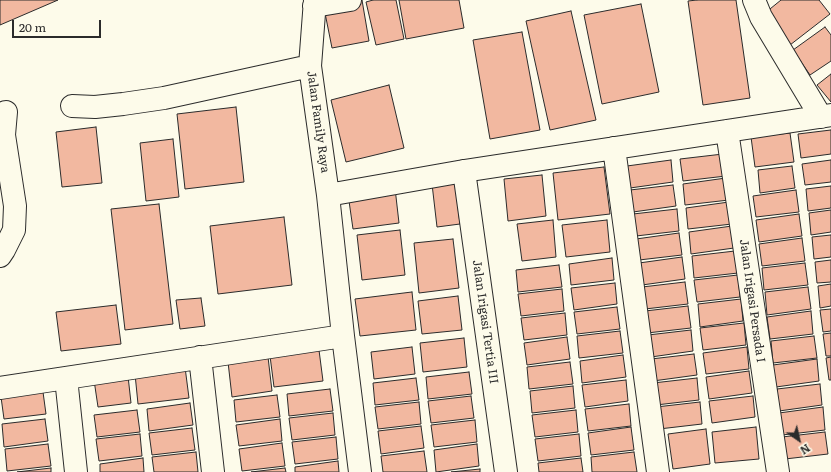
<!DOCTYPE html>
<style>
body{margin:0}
#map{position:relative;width:831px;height:472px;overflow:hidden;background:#fdfbea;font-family:Literata,serif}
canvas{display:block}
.north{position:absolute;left:779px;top:420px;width:40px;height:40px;-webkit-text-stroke:3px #fdfbea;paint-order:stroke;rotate:146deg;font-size:11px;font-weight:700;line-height:16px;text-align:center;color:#2b2b2b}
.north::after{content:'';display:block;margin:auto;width:14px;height:18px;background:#2b2b2b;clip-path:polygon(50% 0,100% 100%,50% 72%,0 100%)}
.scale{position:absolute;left:12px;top:20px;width:89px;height:18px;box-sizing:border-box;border:2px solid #2b2b2b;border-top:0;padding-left:5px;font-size:12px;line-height:14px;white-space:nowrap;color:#2b2b2b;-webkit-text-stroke:3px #fdfbea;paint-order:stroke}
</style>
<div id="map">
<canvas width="831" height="472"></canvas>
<div class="north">N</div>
<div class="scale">20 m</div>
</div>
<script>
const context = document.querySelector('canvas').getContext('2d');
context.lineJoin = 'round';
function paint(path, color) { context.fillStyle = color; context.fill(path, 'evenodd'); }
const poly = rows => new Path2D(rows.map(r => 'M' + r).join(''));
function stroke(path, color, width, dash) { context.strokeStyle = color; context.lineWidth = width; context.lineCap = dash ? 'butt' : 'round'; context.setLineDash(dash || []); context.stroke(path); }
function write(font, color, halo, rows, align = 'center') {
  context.font = font + ' Literata,serif'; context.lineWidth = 3; context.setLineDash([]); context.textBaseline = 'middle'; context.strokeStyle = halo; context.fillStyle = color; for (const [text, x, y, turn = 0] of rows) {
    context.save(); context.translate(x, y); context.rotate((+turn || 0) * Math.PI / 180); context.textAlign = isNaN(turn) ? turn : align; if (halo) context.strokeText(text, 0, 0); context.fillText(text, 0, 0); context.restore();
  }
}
const building = poly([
 [0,0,58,0,0,25,0,0],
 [362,0,369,41,332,48,324,8,362,0],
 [373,0,396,0,404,39,376,45,366,2,373,0],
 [399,0,459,0,464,28,406,39,399,0],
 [697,0,736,0,750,98,703,105,688,1,697,0],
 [781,0,819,0,830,14,790,45,765,13,781,0],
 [641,4,659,92,602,104,584,15,641,4],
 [571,11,596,120,550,130,526,21,571,11],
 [825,27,831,35,831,61,810,75,793,50,825,27],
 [522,32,540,130,490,139,473,40,522,32],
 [831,74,831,102,817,85,831,74],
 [389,85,404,148,346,162,331,100,389,85],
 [236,107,244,182,185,189,177,114,236,107],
 [96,127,102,183,62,187,56,132,96,127],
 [831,130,831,154,801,158,798,134,831,130],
 [790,133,794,162,755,167,751,137,790,133],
 [173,139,179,197,146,201,140,143,173,139],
 [723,154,726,176,683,181,680,159,723,154],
 [671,160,673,182,630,188,627,166,671,160],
 [831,160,831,182,805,185,802,164,831,160],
 [792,166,795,188,760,193,758,170,792,166],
 [604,167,610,214,558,220,553,173,604,167],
 [542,175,546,216,508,221,504,179,542,175],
 [726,178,729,200,685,205,683,184,726,178],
 [455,181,460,224,437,227,432,184,455,181],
 [673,185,676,206,633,212,630,190,673,185],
 [831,186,831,208,808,211,806,189,831,186],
 [395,188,399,223,353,229,348,194,395,188],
 [796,190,799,212,756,217,753,196,796,190],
 [729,202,732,224,688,229,686,208,729,202],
 [159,204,173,324,125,330,111,209,159,204],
 [677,209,679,231,636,236,633,214,677,209],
 [831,210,831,232,811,235,809,213,831,210],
 [799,214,802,236,759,242,756,220,799,214],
 [284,217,292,285,218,294,210,226,284,217],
 [553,220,556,257,522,261,517,224,553,220],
 [607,220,610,252,566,257,562,225,607,220],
 [732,226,734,248,691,254,689,232,732,226],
 [400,230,405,275,362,280,357,235,400,230],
 [679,233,682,255,639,260,636,239,679,233],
 [831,235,831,257,814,259,812,237,831,235],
 [802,238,805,261,762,266,759,244,802,238],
 [453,239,459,288,419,293,414,243,453,239],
 [735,251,738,273,694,278,692,256,735,251],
 [682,257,685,279,642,285,639,263,682,257],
 [612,258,614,280,571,285,569,264,612,258],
 [831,260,831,282,817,283,815,262,831,260],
 [805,263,808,285,764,290,762,268,805,263],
 [559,265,562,287,518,292,516,270,559,265],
 [738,275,740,297,697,302,694,280,738,275],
 [685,282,688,304,645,309,642,287,685,282],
 [615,283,617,304,574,310,571,288,615,283],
 [831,284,831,306,820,308,818,286,831,284],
 [808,287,811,309,767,315,765,292,808,287],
 [562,289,564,311,521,316,518,294,562,289],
 [412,292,416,330,360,336,355,299,412,292],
 [458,296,462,330,422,334,418,301,458,296],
 [201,298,205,326,180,329,176,300,201,298],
 [741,299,743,321,700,327,698,304,741,299],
 [116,305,121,344,61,351,56,312,116,305],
 [688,306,691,328,647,333,645,311,688,306],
 [617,307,620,329,577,334,574,312,617,307],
 [831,309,831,331,823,332,820,310,831,309],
 [811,311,813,334,770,339,767,317,811,311],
 [565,313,567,335,524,340,521,318,565,313],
 [744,323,746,345,703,350,700,328,744,323],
 [691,330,693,351,651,357,648,335,691,330],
 [620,331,623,353,579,358,577,336,620,331],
 [831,333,831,356,826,356,823,334,831,333],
 [814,336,817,358,773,363,771,341,814,336],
 [567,337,570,359,527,365,524,343,567,337],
 [464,338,467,367,423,372,420,343,464,338],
 [412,347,415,374,374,379,371,352,412,347],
 [747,347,749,369,706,374,703,353,747,347],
 [319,350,323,381,274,387,270,356,319,350],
 [694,354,697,375,653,381,651,359,694,354],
 [623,355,626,377,582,383,580,361,623,355],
 [268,357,272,391,232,397,228,362,268,357],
 [831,357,831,380,829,380,826,358,831,357],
 [817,359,819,381,776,387,773,365,817,359],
 [570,362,573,384,529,389,527,367,570,362],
 [185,367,189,398,138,404,135,374,185,367],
 [749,371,752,393,709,399,706,377,749,371],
 [469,372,472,394,428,399,426,377,469,372],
 [128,376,131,403,98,407,94,380,128,376],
 [416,378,419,400,375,405,373,383,416,378],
 [697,378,699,400,656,405,653,383,697,378],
 [626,380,628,401,585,407,582,385,626,380],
 [820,384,822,405,779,411,777,389,820,384],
 [573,386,575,408,532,413,530,391,573,386],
 [330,389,333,411,289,416,287,394,330,389],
 [43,392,46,414,4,419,1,397,43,392],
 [277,395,280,417,236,422,234,400,277,395],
 [471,396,474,418,431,423,428,401,471,396],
 [753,396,755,417,712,423,709,401,753,396],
 [419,402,421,424,378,429,375,407,419,402],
 [700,402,702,424,659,429,656,407,700,402],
 [190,403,193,425,149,431,147,409,190,403],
 [629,404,631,426,588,431,585,409,629,404],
 [823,407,825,430,782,435,779,413,823,407],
 [137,410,140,432,97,437,94,415,137,410],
 [576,410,578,432,535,437,532,415,576,410],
 [333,413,335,435,292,440,289,418,333,413],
 [45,419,48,441,4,447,2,424,45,419],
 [280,419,282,441,239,446,236,425,280,419],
 [475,420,477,442,434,447,431,425,475,420],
 [421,426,424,448,381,454,378,431,421,426],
 [631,427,634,450,591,455,588,433,631,427],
 [756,427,759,459,715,463,712,432,756,427],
 [192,428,195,450,152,455,149,433,192,428],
 [706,429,710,464,673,469,668,434,706,429],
 [825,432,828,454,785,459,782,437,825,432],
 [140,434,142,456,99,461,96,439,140,434],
 [579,434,581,456,538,461,535,439,579,434],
 [336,437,338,459,295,464,292,442,336,437],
 [282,443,285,466,242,471,239,449,282,443],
 [48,444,51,466,7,471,5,449,48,444],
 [477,444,479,466,436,472,434,450,477,444],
 [424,451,427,472,383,472,381,456,424,451],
 [196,452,198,472,154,472,152,457,196,452],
 [634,452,637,472,592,472,591,457,634,452],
 [143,458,144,472,100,472,100,464,143,458],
 [581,458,583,472,539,472,538,463,581,458],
 [338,461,339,472,295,472,295,467,338,461],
 [51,468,51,472,17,472,51,468],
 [285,468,286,472,251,472,285,468],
 [480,469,480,472,451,472,480,469]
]);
paint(building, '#f2b8a0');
stroke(building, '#2b2b2b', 1);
const minor = poly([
 [315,0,310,66,328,195,343,336,360,472],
 [754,0,761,17,821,117],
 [314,6,350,0],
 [72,106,95,107,123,104,164,98,310,66],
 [0,114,6,112,4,135,15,206,14,230,4,250,0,256],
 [727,131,778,472],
 [614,148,658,472],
 [464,171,506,472],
 [328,195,464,171,831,115],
 [200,357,213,472],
 [66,378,76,472],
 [0,388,343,336]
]);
stroke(minor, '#2b2b2b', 24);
stroke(minor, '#fdfbea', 22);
write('12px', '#2b2b2b', '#fdfbea', [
 ["Jalan Family Raya",318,122,82],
 ["Jalan Irigasi Persada I",752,301,82],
 ["Jalan Irigasi Tertia III",485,322,82]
]);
</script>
